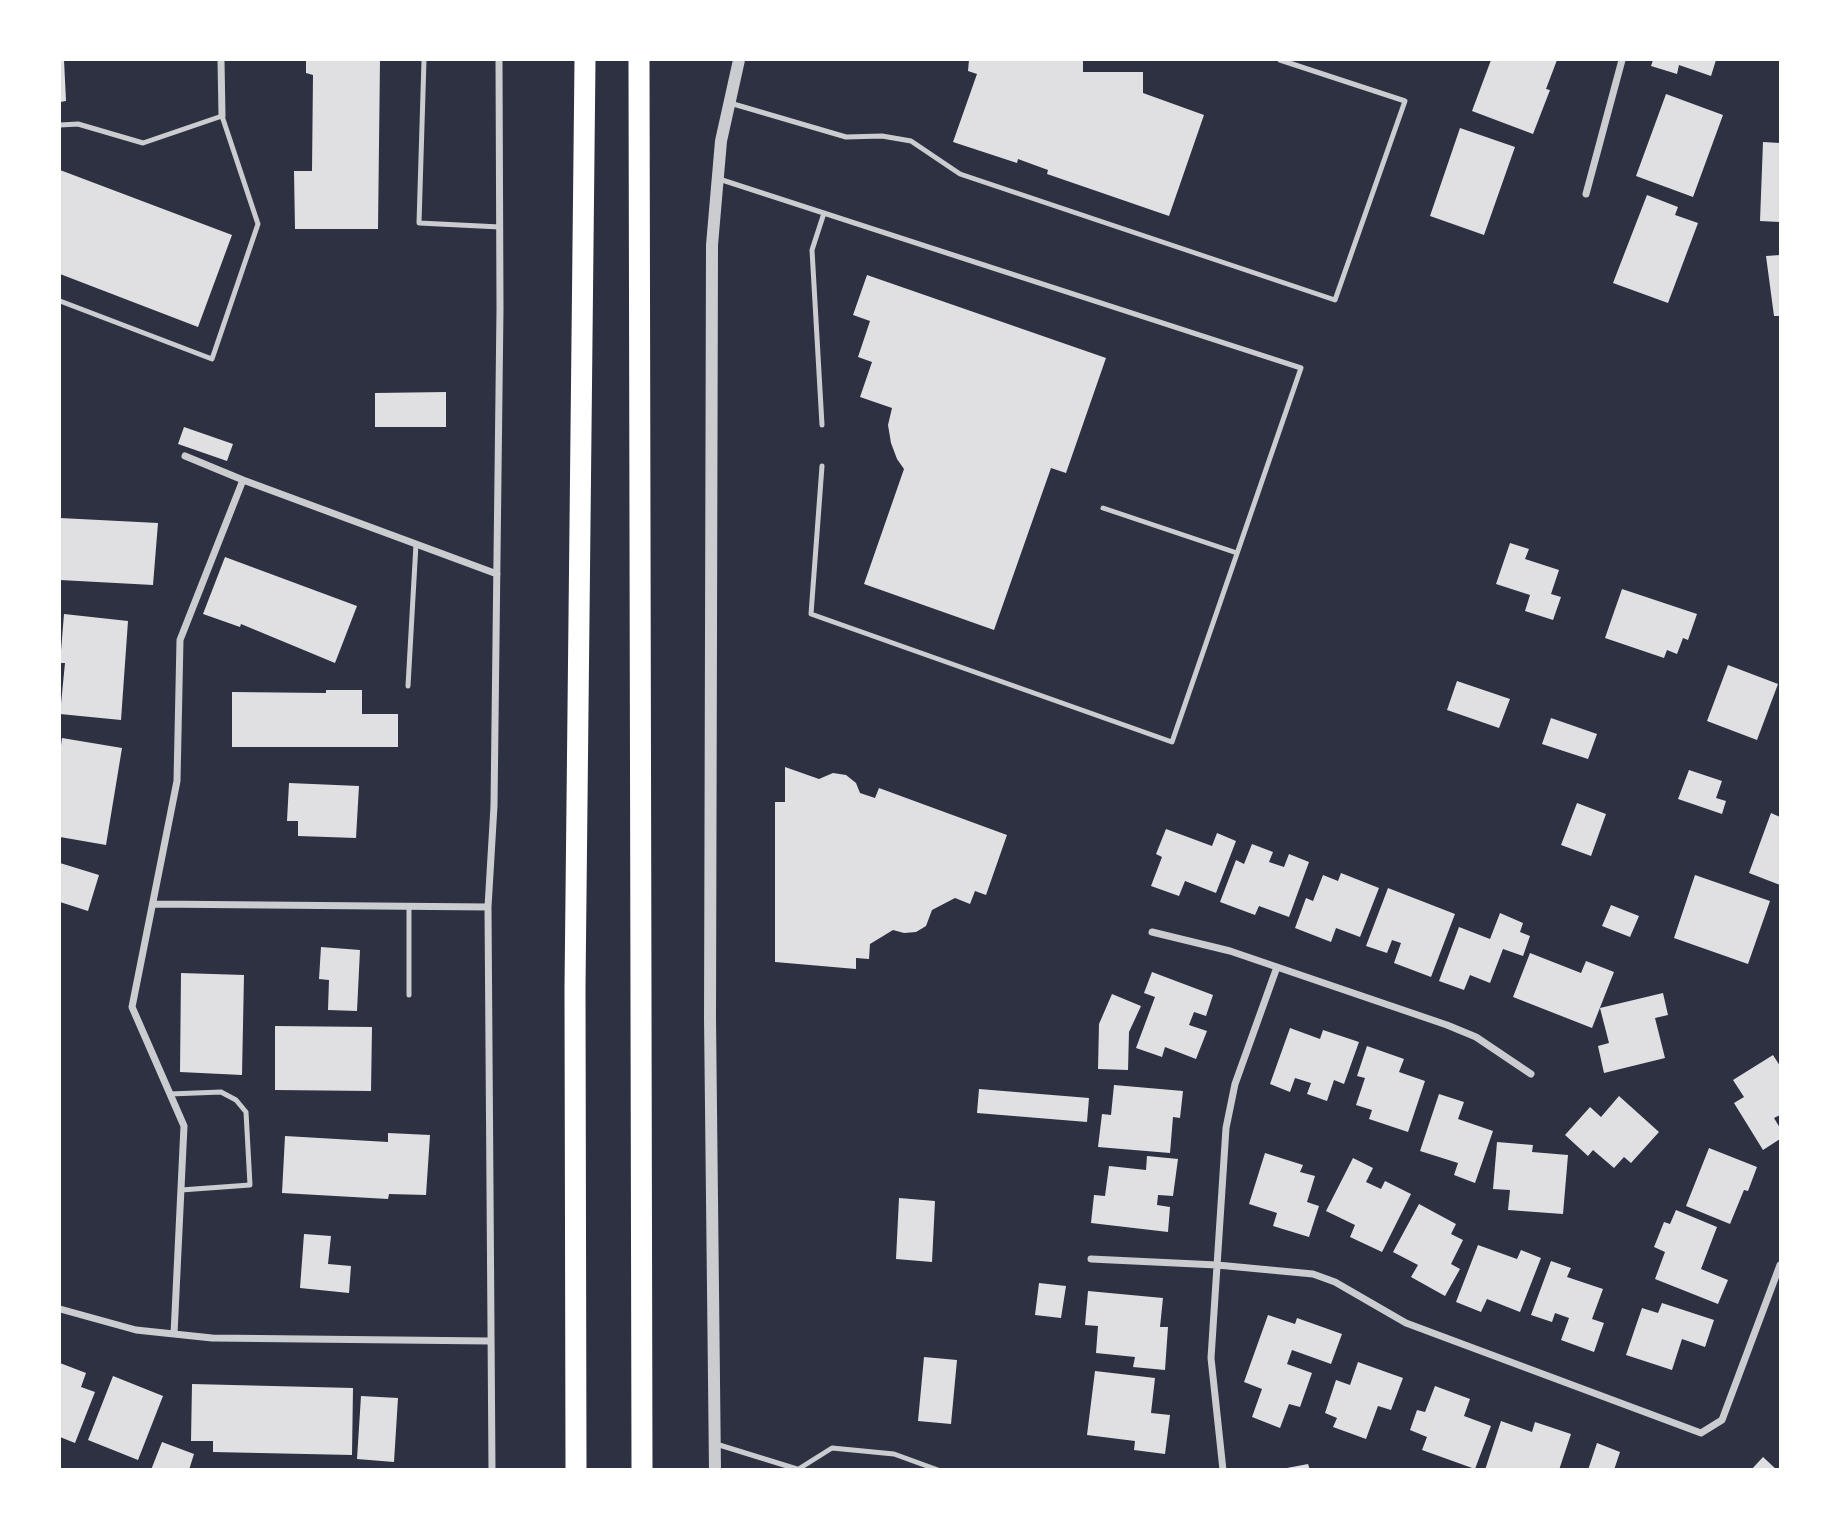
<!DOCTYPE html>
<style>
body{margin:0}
#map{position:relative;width:1840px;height:1529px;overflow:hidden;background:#2d3142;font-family:Karla,sans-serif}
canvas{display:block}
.frame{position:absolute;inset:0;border:61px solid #fff;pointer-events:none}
</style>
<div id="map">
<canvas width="1840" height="1529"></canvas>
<div class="frame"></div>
</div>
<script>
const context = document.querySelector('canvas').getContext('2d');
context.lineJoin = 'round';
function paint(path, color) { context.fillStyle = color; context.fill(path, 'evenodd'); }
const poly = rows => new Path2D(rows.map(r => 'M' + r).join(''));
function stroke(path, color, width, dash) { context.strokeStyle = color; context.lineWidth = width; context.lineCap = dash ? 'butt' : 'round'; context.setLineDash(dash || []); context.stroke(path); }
paint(poly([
 [60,60,64,60,66,101,60,102],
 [306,60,380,60,378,229,295,229,294,171,312,171,313,75,306,73],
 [969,60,1083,60,1083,72,1143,72,1143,93,1204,115,1169,216,1047,174,1048,170,1018,159,1017,163,953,142,977,74,968,71],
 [1491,60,1557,60,1546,89,1550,90,1533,134,1472,111],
 [1653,60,1716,60,1711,76,1679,65,1677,74,1651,66],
 [1666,94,1723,115,1693,197,1636,176],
 [1460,128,1515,147,1484,235,1430,216],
 [1763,142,1780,143,1780,222,1760,221],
 [60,170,232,235,198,327,60,274],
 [1647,195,1678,207,1675,215,1698,223,1668,303,1613,283],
 [1780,255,1780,316,1774,316,1766,256],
 [867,275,1106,358,1066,473,1051,468,994,630,864,584,904,469,897,459,891,443,888,425,892,408,860,397,872,362,858,357,870,321,853,315],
 [446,392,446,427,375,427,375,393],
 [184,427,233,444,227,461,178,444],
 [60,518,158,523,153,585,60,580],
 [1510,543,1529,549,1525,559,1559,570,1551,594,1561,597,1553,620,1525,611,1530,595,1496,584],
 [225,557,357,606,335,663,241,624,240,627,203,614],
 [1622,589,1697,614,1688,640,1683,638,1677,654,1667,650,1664,658,1605,638],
 [64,614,128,621,121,720,60,714,65,663,60,663],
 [1728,665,1778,684,1757,740,1707,721],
 [1457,681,1510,699,1499,728,1447,710],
 [326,690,362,690,362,714,398,714,398,747,232,747,232,692,326,693],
 [1551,718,1597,734,1588,759,1542,744],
 [62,738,122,748,106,845,60,837,60,753],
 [785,767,819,779,833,773,846,775,856,783,860,793,875,798,879,788,1007,835,986,895,975,891,970,904,955,898,932,910,926,926,916,932,904,933,893,930,870,944,869,959,856,958,856,969,775,962,775,802,785,802],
 [1689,770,1722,781,1716,798,1726,801,1722,814,1678,799],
 [289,783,359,786,356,838,298,836,298,821,287,821],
 [1577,803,1606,814,1591,856,1561,845],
 [1771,813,1780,817,1780,885,1749,873],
 [1166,829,1212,846,1217,833,1236,841,1216,893,1185,881,1179,896,1151,886,1162,857,1156,854],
 [1252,844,1273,852,1269,862,1284,867,1289,854,1309,862,1289,917,1259,906,1255,915,1220,902,1236,860,1244,864],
 [60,863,99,875,88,911,60,902],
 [1341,873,1379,888,1360,937,1336,928,1331,942,1295,928,1306,898,1313,901,1323,875,1338,881],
 [1695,875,1770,901,1748,964,1674,938],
 [1388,888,1455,914,1431,977,1394,963,1401,943,1392,940,1387,953,1366,946],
 [1611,905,1639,916,1630,937,1602,926],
 [1500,913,1523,923,1520,932,1530,936,1523,956,1503,949,1490,983,1470,975,1464,990,1439,981,1459,927,1490,939],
 [321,947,360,950,357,1011,328,1010,329,980,319,979],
 [1530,953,1581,973,1586,961,1614,972,1592,1028,1513,997],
 [1152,972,1213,995,1206,1016,1194,1012,1189,1025,1207,1031,1196,1059,1165,1047,1162,1057,1136,1048,1155,997,1144,993],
 [181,973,244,975,242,1075,180,1072],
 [1663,993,1668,1015,1655,1018,1665,1058,1604,1073,1598,1046,1609,1043,1600,1008],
 [1112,994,1141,1006,1129,1032,1128,1070,1098,1069,1099,1024],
 [275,1026,372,1027,371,1091,275,1090],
 [1290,1028,1320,1039,1323,1030,1359,1042,1344,1084,1334,1080,1327,1101,1307,1094,1311,1083,1295,1078,1290,1092,1270,1084],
 [1367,1046,1404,1059,1399,1072,1425,1081,1408,1132,1369,1119,1372,1110,1356,1105,1365,1078,1357,1076],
 [1773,1055,1780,1066,1780,1115,1774,1118,1780,1128,1780,1139,1763,1150,1734,1103,1744,1097,1733,1080],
 [1114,1085,1183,1091,1180,1118,1173,1117,1170,1153,1098,1147,1102,1114,1111,1115],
 [979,1089,1089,1098,1087,1122,977,1113],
 [1439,1094,1464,1102,1458,1119,1493,1131,1475,1183,1454,1175,1458,1163,1420,1151],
 [1619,1096,1659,1132,1631,1163,1624,1157,1614,1168,1593,1150,1588,1156,1565,1135,1590,1107,1601,1117],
 [388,1133,430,1135,426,1195,389,1194,388,1199,282,1193,285,1136,388,1142],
 [1497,1142,1533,1145,1532,1152,1568,1155,1563,1214,1508,1210,1510,1190,1493,1189],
 [1709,1148,1757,1167,1748,1191,1744,1190,1730,1224,1686,1206],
 [1265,1153,1303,1165,1300,1172,1315,1176,1307,1202,1319,1206,1309,1237,1273,1226,1277,1213,1249,1204],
 [1147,1156,1178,1159,1173,1196,1158,1195,1157,1205,1170,1207,1168,1232,1091,1223,1094,1195,1105,1196,1109,1166,1146,1170],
 [1353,1158,1373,1168,1366,1182,1381,1189,1385,1181,1411,1194,1382,1252,1350,1237,1355,1225,1326,1211],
 [899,1198,935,1201,932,1262,896,1259],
 [1419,1204,1456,1224,1451,1234,1463,1240,1451,1264,1460,1269,1445,1296,1411,1277,1418,1265,1393,1252],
 [1676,1210,1717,1227,1701,1269,1728,1280,1718,1304,1655,1279,1665,1252,1654,1247,1664,1222,1670,1224],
 [304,1234,331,1236,328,1264,351,1266,349,1293,300,1288],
 [1478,1245,1517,1259,1521,1250,1541,1258,1520,1312,1487,1299,1481,1312,1456,1302],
 [1551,1261,1571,1268,1567,1277,1603,1289,1592,1319,1604,1323,1594,1352,1561,1340,1569,1318,1555,1313,1552,1322,1531,1315],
 [1039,1283,1066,1286,1061,1318,1035,1315],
 [1088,1291,1163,1298,1160,1327,1168,1327,1165,1370,1133,1367,1135,1357,1096,1353,1098,1326,1085,1325],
 [1662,1303,1714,1320,1705,1347,1682,1339,1672,1370,1626,1355,1642,1308,1658,1313],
 [1268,1315,1295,1324,1297,1318,1342,1334,1331,1364,1292,1350,1287,1364,1312,1373,1300,1407,1289,1404,1280,1428,1252,1417,1262,1389,1244,1382],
 [924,1357,957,1360,951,1424,918,1421],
 [1358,1362,1403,1378,1391,1410,1378,1406,1366,1439,1333,1427,1337,1418,1325,1413,1336,1380,1350,1385],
 [60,1363,86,1373,81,1387,95,1392,75,1443,60,1437],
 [1095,1371,1155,1378,1151,1413,1170,1415,1165,1454,1134,1450,1135,1441,1087,1435],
 [113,1376,163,1396,138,1460,88,1440],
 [192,1384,353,1388,352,1455,213,1452,213,1441,191,1441],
 [1435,1386,1470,1399,1464,1416,1491,1426,1475,1469,1422,1450,1427,1437,1410,1430,1417,1410,1425,1412],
 [361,1396,398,1398,394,1462,357,1459],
 [1501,1421,1532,1432,1535,1422,1571,1434,1559,1470,1485,1470],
 [162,1442,194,1454,189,1470,151,1470],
 [1597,1443,1620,1452,1614,1470,1588,1470],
 [1763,1457,1777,1470,1751,1470],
 [1308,1464,1310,1470,1287,1470,1287,1468]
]), '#e0e0e3');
stroke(poly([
 [424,60,419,223,500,227],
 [730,103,846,137,882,136,911,141,960,174,1335,300,1405,101,1280,60],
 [60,125,78,124,143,143,222,116,258,224,212,359,60,301],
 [719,179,1301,368,1172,742,811,614,822,466],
 [822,425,812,250,824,213],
 [1103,508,1237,553],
 [408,686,416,544],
 [409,995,409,906],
 [170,1094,221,1092,236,1100,246,1112,250,1185,181,1190],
 [716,1444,797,1469],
 [797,1470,832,1448,894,1454,938,1470]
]), '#caccd0', 5);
stroke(poly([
 [221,60,222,116],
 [1586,194,1622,60],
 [185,456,243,480,497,574],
 [153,904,488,907],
 [1152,932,1230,951,1447,1025,1476,1037,1531,1074],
 [1091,1259,1217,1265,1313,1274,1335,1282,1406,1323,1701,1433,1722,1420,1780,1265],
 [60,1309,136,1330,212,1338,490,1341],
 [174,1334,184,1126,132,1007,177,781,180,640,243,480],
 [492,1470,488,907,494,806,500,309,499,60],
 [1223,1470,1211,1358,1226,1128,1235,1084,1277,967]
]), '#caccd0', 7);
stroke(poly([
 [715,1470,710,1018,712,245,721,141,739,60]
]), '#caccd0', 12);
stroke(poly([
 [639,60,642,1470],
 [576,1470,575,987,585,60]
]), '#fff', 21);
</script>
